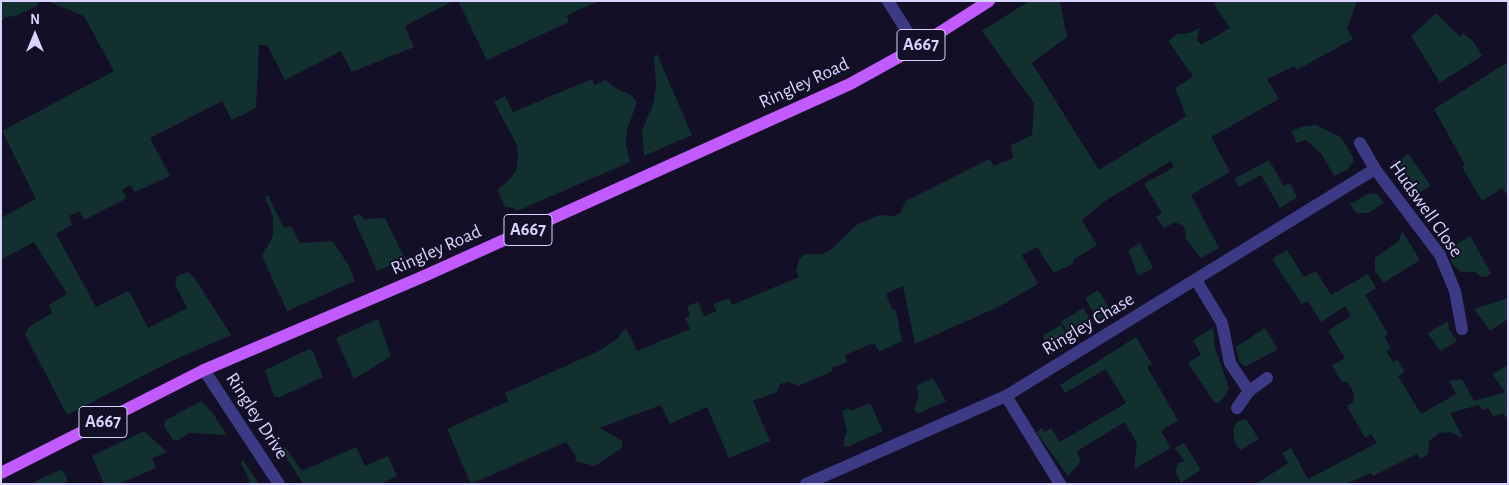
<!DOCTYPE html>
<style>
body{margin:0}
#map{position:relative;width:1509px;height:485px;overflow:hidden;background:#130f26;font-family:"Alegreya Sans",sans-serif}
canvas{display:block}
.frame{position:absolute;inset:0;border:2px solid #d9d4ff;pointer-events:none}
.north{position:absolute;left:10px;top:10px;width:50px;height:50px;-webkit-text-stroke:4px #130f26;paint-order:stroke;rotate:0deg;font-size:14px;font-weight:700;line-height:20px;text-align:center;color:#d9d4ff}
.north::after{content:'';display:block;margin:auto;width:18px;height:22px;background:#d9d4ff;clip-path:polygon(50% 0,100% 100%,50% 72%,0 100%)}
</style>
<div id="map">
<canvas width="1509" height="485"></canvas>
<div class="frame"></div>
<div class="north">N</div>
</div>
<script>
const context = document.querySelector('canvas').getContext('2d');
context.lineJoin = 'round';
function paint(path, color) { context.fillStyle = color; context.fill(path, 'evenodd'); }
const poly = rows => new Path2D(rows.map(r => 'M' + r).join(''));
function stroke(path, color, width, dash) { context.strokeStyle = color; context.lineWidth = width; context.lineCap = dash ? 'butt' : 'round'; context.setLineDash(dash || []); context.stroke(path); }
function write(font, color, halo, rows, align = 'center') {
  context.font = font + ' "Alegreya Sans",sans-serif'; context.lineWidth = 4; context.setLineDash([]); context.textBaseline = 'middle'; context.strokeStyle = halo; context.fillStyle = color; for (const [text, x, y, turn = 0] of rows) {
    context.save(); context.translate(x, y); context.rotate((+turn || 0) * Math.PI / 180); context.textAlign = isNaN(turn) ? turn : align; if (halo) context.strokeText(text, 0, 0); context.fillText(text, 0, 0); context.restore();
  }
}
paint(poly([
 [1,1,39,1,38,5,16,16,5,17,1,22],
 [47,1,453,1,405,26,414,47,352,72,341,51,285,80,267,45,259,45,256,108,232,120,222,101,150,138,170,176,135,192,130,185,122,190,127,198,84,220,79,211,69,216,72,225,56,234,96,307,129,291,148,328,187,308,175,284,177,276,187,272,194,277,231,335,174,360,67,415,25,334,30,326,52,313,49,305,67,294,34,242,1,260,1,218,36,199,2,131,114,71,84,16],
 [458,1,599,1,567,15,569,22,487,60],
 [1029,1,1060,1,1067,37,1032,63,1099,170,1186,116,1175,88,1193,76,1168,41,1177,34,1190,33,1199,28,1197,40,1201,45,1230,28,1214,4,1218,1,1357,1,1347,29,1353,39,1297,70,1294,66,1267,79,1279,99,1211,137,1230,172,1191,195,1219,248,1201,258,1185,238,1186,231,1183,226,1175,222,1164,228,1156,217,1162,213,1144,184,1174,167,1171,161,1105,201,1082,220,1097,245,1073,260,1074,263,1054,273,1037,247,1022,255,1038,284,998,307,915,344,903,286,886,294,892,309,896,311,902,341,879,352,874,343,845,355,847,362,832,368,833,371,798,386,788,382,780,384,777,392,753,401,770,441,729,458,707,407,670,424,661,405,600,428,622,441,622,448,595,466,575,461,576,457,566,442,471,484,447,429,508,401,505,393,599,351,617,339,626,328,637,351,690,329,685,318,690,316,687,306,698,302,704,316,717,311,713,304,729,298,732,305,799,277,796,271,799,259,805,254,823,254,830,250,858,224,879,215,894,216,900,213,906,201,989,159,994,166,1013,158,1011,145,1032,135,1034,103,982,31],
 [1436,13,1460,37,1462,33,1473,41,1482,56,1440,83,1411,36],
 [657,54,692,135,644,156,642,130,653,105,656,87,654,57],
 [1508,62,1508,196,1502,188,1482,201,1462,167,1465,165,1434,109],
 [592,79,594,85,606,80,612,86,632,96,637,102,627,129,626,144,630,162,517,211,514,208,505,207,497,190,508,181,516,171,518,156,517,145,494,102,505,96,513,112],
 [1316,125,1341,137,1353,157,1353,162,1348,169,1334,176,1321,153,1306,140,1297,143,1291,131,1305,126],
 [1408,154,1431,186,1414,196,1394,163],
 [1269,160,1284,186,1290,183,1297,197,1280,208,1261,175,1239,187,1234,179],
 [1370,193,1377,194,1384,203,1368,213,1356,213,1350,204],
 [268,195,284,228,291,226,300,243,332,241,348,264,355,281,287,311,262,256,273,236,273,217,265,197],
 [360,214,364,219,385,218,405,259,377,271,353,217],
 [1402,231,1420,260,1384,283,1375,271,1375,258,1399,241],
 [1470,236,1491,273,1487,277,1481,277,1475,272,1461,272,1452,264,1448,249],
 [1140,243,1153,268,1138,276,1128,250],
 [1287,250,1304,277,1316,271,1331,295,1368,274,1376,288,1365,295,1388,334,1384,336,1391,348,1386,351,1393,362,1398,360,1405,372,1398,376,1421,414,1456,394,1449,381,1462,379,1474,401,1505,392,1492,374,1508,365,1508,421,1503,413,1494,417,1488,408,1482,410,1479,405,1450,413,1463,438,1449,432,1439,433,1429,441,1428,454,1420,459,1417,454,1373,476,1371,473,1346,484,1256,484,1288,463,1282,453,1291,448,1308,479,1377,443,1371,434,1365,438,1347,406,1353,402,1354,393,1347,382,1342,382,1332,365,1345,358,1328,331,1351,316,1345,306,1321,322,1308,301,1302,304,1272,259],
 [1098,290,1112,312,1098,320,1085,298],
 [1508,298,1508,319,1490,331,1474,309],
 [1083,308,1093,324,1071,337,1061,322],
 [378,319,391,356,354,379,336,338],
 [1448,321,1449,329,1457,341,1440,351,1428,333],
 [1061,325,1069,339,1051,350,1042,336],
 [1213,328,1215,348,1229,388,1225,396,1219,403,1214,402,1188,363,1201,355,1193,340],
 [1265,328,1278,349,1245,367,1239,361,1236,347],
 [1136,337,1152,364,1147,367,1178,420,1161,431,1171,448,1134,469,1137,444,1125,422,1077,451,1080,460,1079,464,1068,476,1036,432,1042,428,1044,432,1051,428,1060,442,1126,403,1106,369,1065,393,1060,385],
 [309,349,313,351,323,377,280,397,274,397,265,370],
 [933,378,946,401,917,414,914,409,919,395,916,386],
 [201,401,212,412,227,435,189,433,177,441,173,440,164,426,166,420],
 [870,403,883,431,847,447,843,445,847,430,842,411,849,408,851,411],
 [1246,419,1259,439,1240,450,1235,442,1233,429,1237,422],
 [144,431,167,452,152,458,156,468,119,484,104,484,92,456],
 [1184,443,1201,470,1181,483,1175,471,1179,463,1184,461,1175,448],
 [285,447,302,471,356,447,365,466,388,456,397,476,381,484,303,484,281,449],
 [243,460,259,484,251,484,241,463],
 [62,469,68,481,62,484,30,484]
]), '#12302f');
stroke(poly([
 [888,1,917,47],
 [1360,143,1375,169,1440,255,1455,291,1462,329],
 [1196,280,1222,323,1230,363,1249,391],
 [204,370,279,484],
 [1006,396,1060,484],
 [1237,408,1249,391,1267,378],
 [806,484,1006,396,1375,169]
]), '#3d3a85', 12);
stroke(poly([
 [1,473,204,370,422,277,850,84,917,47,989,1]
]), '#c25bff', 12);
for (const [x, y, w] of [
 [921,45,48],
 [528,230,48],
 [103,422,48]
]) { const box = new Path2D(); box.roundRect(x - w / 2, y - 15.5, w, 31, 4); context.fillStyle = '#130f26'; context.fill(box); stroke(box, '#d9d4ff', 1); }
write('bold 18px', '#d9d4ff', null, [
 ["A667",921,45],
 ["A667",528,230],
 ["A667",103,422]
]);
write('19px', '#d9d4ff', '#130f26', [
 ["Ringley Road",804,83,-25],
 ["Hudswell Close",1426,209,55],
 ["Ringley Road",436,250,-24],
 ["Ringley Chase",1088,324,-31],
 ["Ringley Drive",257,416,57]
]);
</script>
